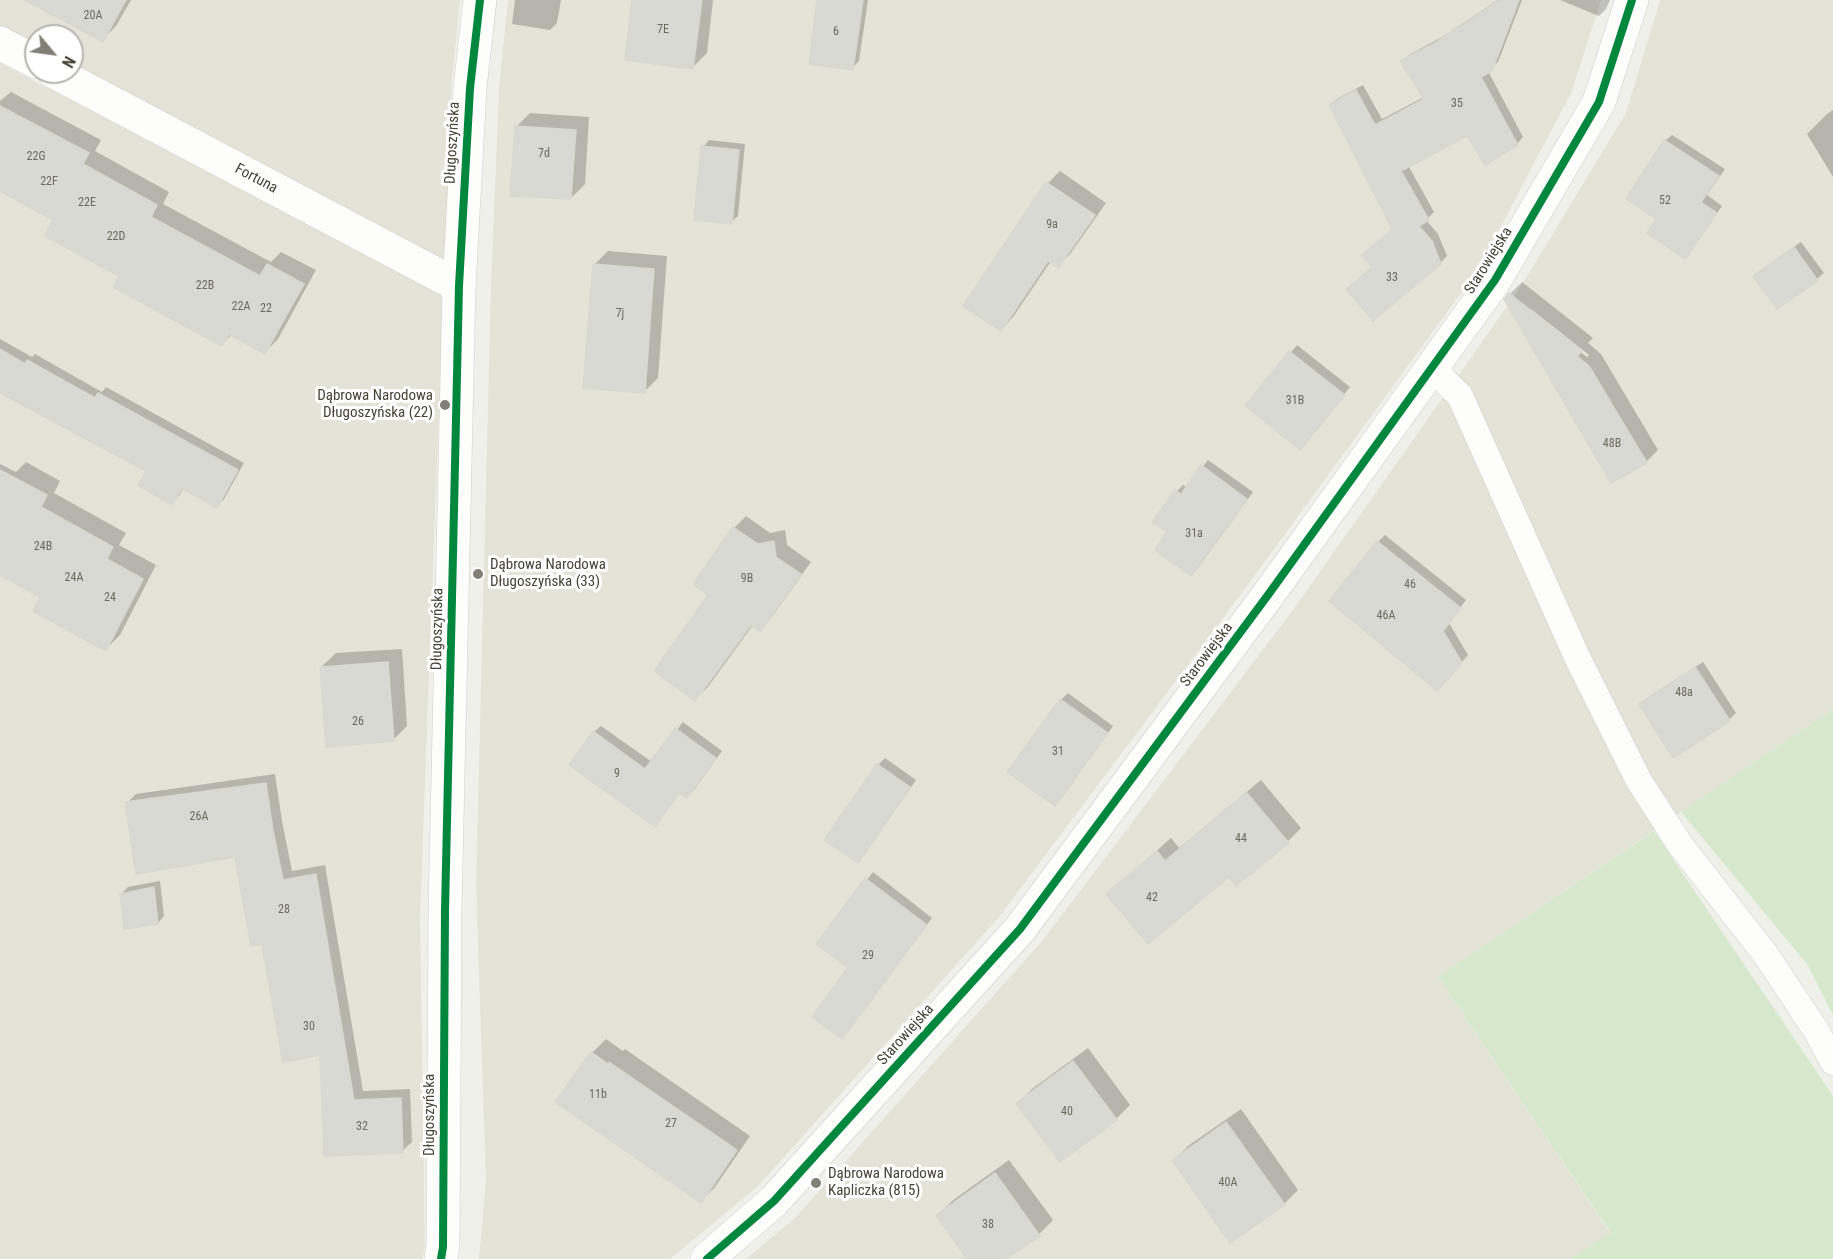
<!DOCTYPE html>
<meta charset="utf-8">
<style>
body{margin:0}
#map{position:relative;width:1833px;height:1259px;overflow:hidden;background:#f0f0eb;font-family:"Roboto Condensed",sans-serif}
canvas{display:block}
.north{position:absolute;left:24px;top:24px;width:60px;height:60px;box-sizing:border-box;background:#fff;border:2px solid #b5b4af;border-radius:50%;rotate:119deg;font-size:16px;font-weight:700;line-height:24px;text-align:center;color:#454437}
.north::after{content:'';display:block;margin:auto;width:21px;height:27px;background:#818076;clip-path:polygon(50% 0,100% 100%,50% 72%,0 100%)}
</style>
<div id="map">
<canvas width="1833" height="1259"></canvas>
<div class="north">N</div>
</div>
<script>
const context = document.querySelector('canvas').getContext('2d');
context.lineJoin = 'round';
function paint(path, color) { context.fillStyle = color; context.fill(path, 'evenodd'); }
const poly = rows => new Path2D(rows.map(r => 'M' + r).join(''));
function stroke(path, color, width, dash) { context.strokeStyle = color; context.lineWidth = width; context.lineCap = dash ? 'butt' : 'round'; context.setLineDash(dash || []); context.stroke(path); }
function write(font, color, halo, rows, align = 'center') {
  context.font = font + ' "Roboto Condensed",sans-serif'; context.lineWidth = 6; context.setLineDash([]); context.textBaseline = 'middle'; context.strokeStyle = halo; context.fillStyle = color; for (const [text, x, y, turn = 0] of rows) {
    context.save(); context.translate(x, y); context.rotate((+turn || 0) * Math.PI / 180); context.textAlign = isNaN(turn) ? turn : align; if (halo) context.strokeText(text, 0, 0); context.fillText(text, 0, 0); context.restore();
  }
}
paint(poly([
 [0,0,460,0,451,90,446,267,72,68,72,36,36,36,36,49,0,30],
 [508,0,1601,0,1572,91,1478,270,1250,582,999,917,758,1186,670,1259,479,1259,486,1181,476,885,491,285,499,89],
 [1660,0,1833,0,1833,709,1438,977,1611,1234,1570,1259,746,1259,795,1218,1043,940,1293,610,1520,288,1626,113],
 [0,63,443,296,420,919,425,1247,422,1259,0,1259]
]), '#e3e3d8');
paint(poly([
 [1833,709,1833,1015,1807,964,1681,812],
 [1654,831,1833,1096,1833,1259,1570,1259,1611,1233,1438,977]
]), '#d6e9cd');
paint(poly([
 [56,0,131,0,116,26,102,40],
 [515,0,561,0,557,23,550,30,512,24],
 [634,0,713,0,707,53,693,67],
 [819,0,868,0,859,61,852,68],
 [1498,0,1522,0,1498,62,1488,71,1523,137,1517,144,1467,134,1408,165,1434,212,1426,220,1438,234,1447,256,1440,263,1374,266,1394,228,1330,105,1337,99,1363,85,1382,119,1424,97,1402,62,1409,55,1444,36],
 [1560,0,1610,0,1606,9,1599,16],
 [11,92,101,140,95,151,169,192,163,204,271,262,281,252,316,270,278,339,265,352,232,334,222,344,121,276,55,219,0,190,0,101],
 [1833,110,1833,177,1807,134,1827,114],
 [530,113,589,117,585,184,571,198,516,127],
 [1672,135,1725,169,1707,195,1722,206,1692,250,1685,257,1658,219,1665,141],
 [709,140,745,144,738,216,731,222,703,147],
 [1060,171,1106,203,1070,254,1058,266,1051,261,1013,317,1001,330,965,306,1048,183],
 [1801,242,1824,273,1817,279,1777,307,1755,276,1762,269],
 [608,251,667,256,658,378,644,392,594,265],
 [1522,282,1593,338,1588,343,1601,354,1658,450,1646,462,1510,294],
 [1531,309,1589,355,1587,357,1531,313],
 [0,339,32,357,35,354,102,392,106,387,244,463,224,499,217,506,184,487,179,496,172,503,148,471,0,391],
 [1297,345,1350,387,1307,441,1248,406],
 [1208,460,1253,492,1198,568,1191,574,1169,532,1177,491,1183,485,1187,487],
 [26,462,60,481,54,493,126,533,119,545,156,565,120,635,106,649,43,596,0,574,0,464,16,472],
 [746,516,770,533,785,530,787,545,811,562,771,618,760,630,753,625,707,688,695,699,710,595,695,584,734,528],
 [1385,535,1466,600,1449,623,1468,655,1444,682,1378,542],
 [402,649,407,726,393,740,321,667,336,653],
 [1703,662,1736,713,1729,720,1640,705,1647,698],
 [1068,693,1113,726,1062,797,1055,804,1061,700],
 [683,722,722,751,694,790,687,796,680,792,655,825,594,732,601,726,652,762],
 [885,758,916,780,864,855,858,861,826,839,878,765],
 [275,774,282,821,292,871,325,865,363,1091,410,1089,412,1142,402,1151,325,1154,322,1054,263,942,237,855,127,803,136,794],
 [1261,780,1301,828,1288,841,1229,875,1108,894,1171,838,1179,848],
 [873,872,932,918,848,1030,850,967,818,944],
 [160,881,164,916,158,923,121,894,128,887],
 [606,1039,623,1051,625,1049,750,1136,715,1187,701,1201,592,1053],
 [1088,1048,1130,1105,1116,1119,1018,1103,1032,1089],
 [1241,1109,1298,1190,1284,1204,1174,1160,1188,1146],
 [1009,1160,1053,1220,1039,1234,1003,1259,969,1259,938,1215,952,1201]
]), '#0003');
const building = poly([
 [25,0,126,0,103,42,25,0],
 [632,0,702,0,693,69,625,60,632,0],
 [817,0,863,0,853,70,809,64,817,0],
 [1500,0,1519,0,1492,71,1481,77,1518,145,1485,165,1467,136,1401,171,1429,220,1419,226,1432,241,1441,264,1373,321,1346,289,1372,267,1362,255,1392,229,1329,105,1356,90,1375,125,1424,99,1400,61,1435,43,1500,0],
 [0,106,89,153,83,164,157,205,151,217,260,276,267,264,304,284,265,354,229,334,222,346,183,325,113,287,119,276,45,236,53,220,0,191,0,106],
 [515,126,576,130,571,199,510,196,515,126],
 [1664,140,1719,176,1701,202,1717,213,1685,259,1647,233,1656,219,1626,199,1664,140],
 [701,146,739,150,732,224,694,220,701,146],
 [1046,182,1095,215,1058,268,1048,261,1001,331,963,306,1046,182],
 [1794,247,1818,281,1777,309,1753,276,1794,247],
 [593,264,654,269,645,393,583,388,593,264],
 [1509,293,1582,351,1577,356,1589,366,1647,463,1611,483,1504,299,1509,293],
 [0,349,25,364,27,360,95,398,98,393,238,470,217,508,182,488,172,505,138,485,146,471,0,393,0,349],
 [1289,351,1345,395,1300,450,1245,406,1289,351],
 [1201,465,1247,499,1191,576,1155,550,1167,532,1152,522,1175,490,1181,494,1201,465],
 [0,470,47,495,41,507,113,547,107,559,143,579,106,651,33,611,40,597,0,575,0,470],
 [733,527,758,544,774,541,776,557,801,574,760,632,751,625,695,701,654,671,708,595,693,584,733,527],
 [1377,541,1461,608,1443,631,1462,663,1437,691,1329,601,1377,541],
 [388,662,394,741,326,747,320,667,388,662],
 [1695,667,1730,721,1673,758,1639,704,1695,667],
 [1060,699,1108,733,1055,806,1007,772,1060,699],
 [675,728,716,758,687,798,679,793,655,827,569,765,593,731,645,769,675,728],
 [877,764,910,787,858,863,824,840,877,764],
 [266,783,273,831,283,880,316,874,354,1100,401,1098,403,1153,324,1156,320,1055,283,1062,262,944,251,946,235,857,136,874,125,802,266,783],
 [1246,792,1289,843,1236,886,1229,877,1148,944,1106,894,1157,851,1165,861,1246,792],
 [865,878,927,925,842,1039,812,1017,848,967,816,944,865,878],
 [154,887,158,924,124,929,120,894,154,887],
 [591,1052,608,1064,609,1062,737,1150,701,1203,555,1102,591,1052],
 [1073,1061,1117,1120,1060,1162,1016,1103,1073,1061],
 [1226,1122,1285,1205,1230,1243,1172,1160,1226,1122],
 [995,1173,1040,1236,1005,1259,967,1259,936,1215,995,1173]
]);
paint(building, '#d9d9d3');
stroke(building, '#d8d8d1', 1.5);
const service = poly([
 [1432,368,1460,396,1577,657,1639,781,1681,846,1766,955,1817,1032,1833,1062]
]);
const minor = poly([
 [0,43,36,62],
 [54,72,459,286],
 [707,1259,774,1201,1020,929,1268,595,1495,280,1599,102,1632,0]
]);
const tertiary = poly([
 [441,1259,443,1247,445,910,459,286,470,88,480,0]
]);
stroke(service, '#cecec8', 27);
stroke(minor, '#cecec8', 34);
stroke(tertiary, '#cecec8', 34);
stroke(service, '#fdfdfc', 26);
stroke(minor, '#fdfdfc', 33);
stroke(tertiary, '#fdfdfc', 33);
stroke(poly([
 [441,1259,443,1247,445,910,459,286,470,88,480,0],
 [707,1259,774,1201,1020,929,1268,595,1495,280,1599,102,1632,0]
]), '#00873e', 8);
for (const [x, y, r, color] of [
 [445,405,6,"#818076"],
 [478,574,6,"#818076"],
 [816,1183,6,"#818076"]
]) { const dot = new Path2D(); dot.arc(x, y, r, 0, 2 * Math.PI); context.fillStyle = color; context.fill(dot); stroke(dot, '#fff', 2); }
write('12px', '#6b6a5f', null, [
 ["20A",93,16],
 ["7E",663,30],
 ["6",836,32],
 ["35",1457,104],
 ["7d",544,154],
 ["22G",36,157],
 ["22F",49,182],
 ["52",1665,201],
 ["22E",87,203],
 ["9a",1052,225],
 ["22D",116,237],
 ["33",1392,278],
 ["22B",205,286],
 ["22A",241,307],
 ["22",266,309],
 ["7j",620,314],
 ["31B",1295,401],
 ["48B",1612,444],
 ["31a",1194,534],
 ["24B",43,547],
 ["24A",74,578],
 ["9B",747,579],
 ["46",1410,585],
 ["24",110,598],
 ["46A",1386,616],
 ["48a",1684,693],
 ["26",358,722],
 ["31",1058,752],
 ["9",617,774],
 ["26A",199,817],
 ["44",1241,839],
 ["42",1152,898],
 ["28",284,910],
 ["29",868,956],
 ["30",309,1027],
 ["11b",598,1095],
 ["40",1067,1112],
 ["27",671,1124],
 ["32",362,1127],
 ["40A",1228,1183],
 ["38",988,1225]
]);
write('15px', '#454437', '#fff', [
 ["Długoszyńska",453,143,-87],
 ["Fortuna",256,179,28],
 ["Starowiejska",1489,261,-58],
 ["Długoszyńska",438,629,-89],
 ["Starowiejska",1207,655,-53],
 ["Starowiejska",906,1035,-48],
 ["Długoszyńska",430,1115,-90]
]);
write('15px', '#454437', '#fff', [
 ["Dąbrowa Narodowa",433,396,"right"],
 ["Długoszyńska (22)",433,413,"right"],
 ["Dąbrowa Narodowa",490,565],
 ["Długoszyńska (33)",490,582],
 ["Dąbrowa Narodowa",828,1174],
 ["Kapliczka (815)",828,1191]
], 'left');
</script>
